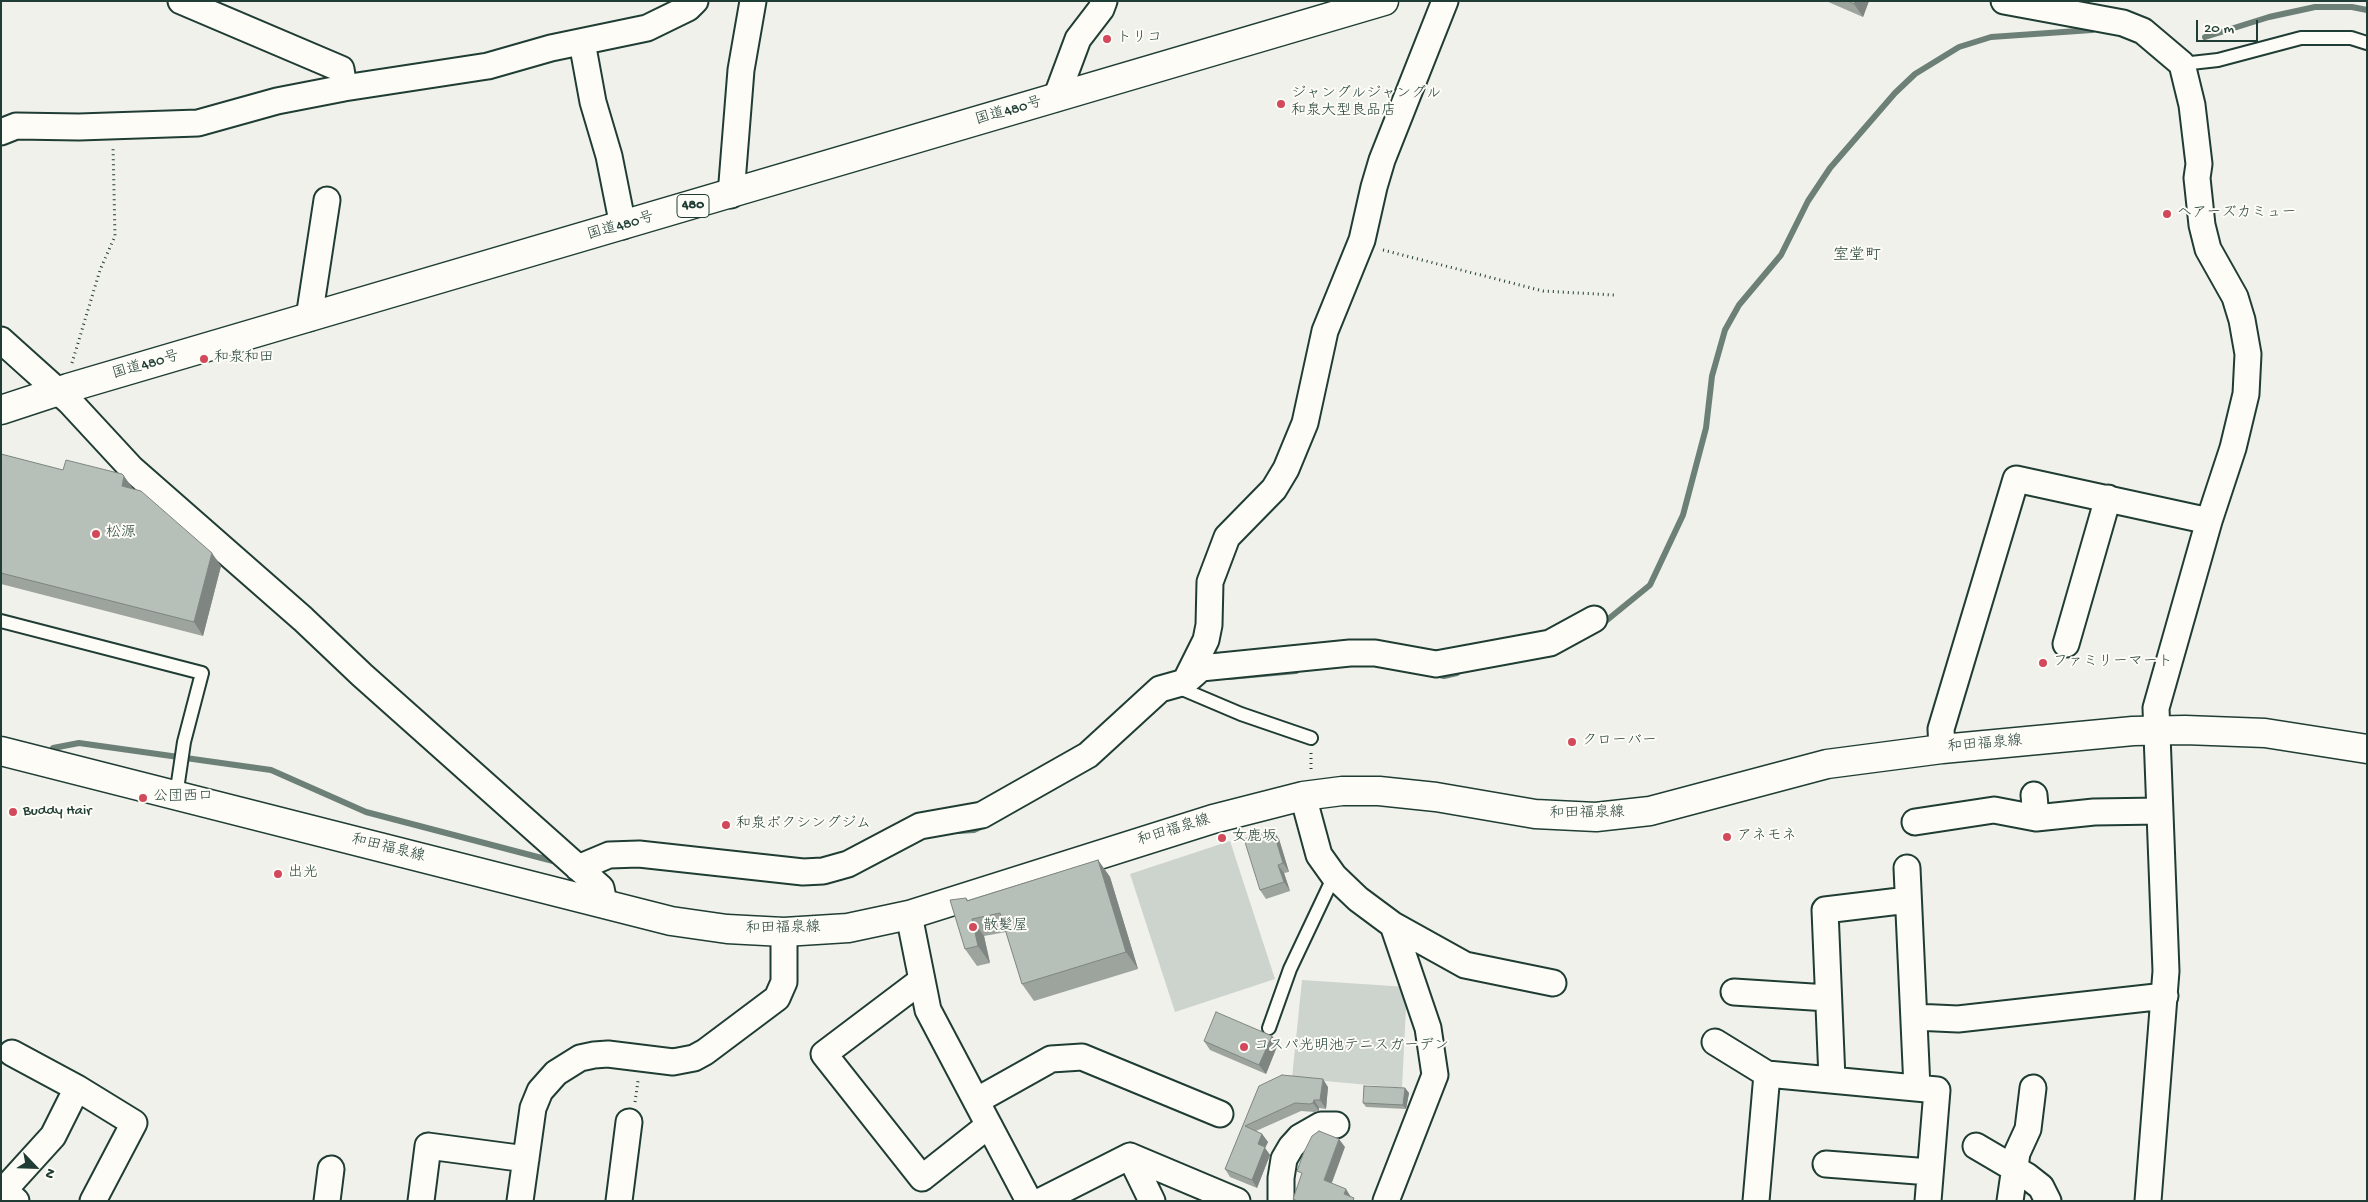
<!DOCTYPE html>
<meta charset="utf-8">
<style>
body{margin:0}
#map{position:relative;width:2368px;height:1202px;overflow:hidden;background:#f0f1eb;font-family:"Gochi Hand",sans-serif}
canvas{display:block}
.frame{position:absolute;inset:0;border:2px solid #1f3d34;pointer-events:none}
.north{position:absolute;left:10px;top:1142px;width:50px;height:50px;-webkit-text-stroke:4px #fdfcf7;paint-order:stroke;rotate:114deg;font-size:14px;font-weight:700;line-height:20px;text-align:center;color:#1f3d34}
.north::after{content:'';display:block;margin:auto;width:18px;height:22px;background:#1f3d34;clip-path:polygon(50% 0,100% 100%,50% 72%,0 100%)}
.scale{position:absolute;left:2196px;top:20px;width:62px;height:22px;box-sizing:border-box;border:2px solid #1f3d34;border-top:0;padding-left:6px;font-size:15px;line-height:18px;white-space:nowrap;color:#1f3d34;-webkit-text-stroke:4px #fdfcf7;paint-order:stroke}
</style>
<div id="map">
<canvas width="2368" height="1202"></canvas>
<div class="frame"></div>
<div class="north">N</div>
<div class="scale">20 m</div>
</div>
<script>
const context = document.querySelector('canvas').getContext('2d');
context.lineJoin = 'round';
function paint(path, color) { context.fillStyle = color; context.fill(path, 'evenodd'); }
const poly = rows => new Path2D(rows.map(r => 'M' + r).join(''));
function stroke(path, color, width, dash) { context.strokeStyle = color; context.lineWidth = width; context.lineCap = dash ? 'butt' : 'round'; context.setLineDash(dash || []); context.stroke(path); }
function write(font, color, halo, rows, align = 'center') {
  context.font = font + ' "Gochi Hand","Klee One",sans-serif'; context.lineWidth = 4; context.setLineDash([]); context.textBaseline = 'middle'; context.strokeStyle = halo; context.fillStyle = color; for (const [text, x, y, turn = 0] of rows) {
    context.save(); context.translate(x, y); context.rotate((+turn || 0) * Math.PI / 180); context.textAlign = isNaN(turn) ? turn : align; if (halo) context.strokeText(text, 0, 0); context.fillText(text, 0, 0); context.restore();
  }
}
paint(poly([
 [1230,841,1275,979,1175,1012,1130,874],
 [1302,980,1407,987,1402,1088,1292,1078]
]), '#cdd3cd');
stroke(poly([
 [2205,37,2269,17,2315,7,2352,7,2367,10],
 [1601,625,1650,585,1683,515,1706,428,1712,376,1725,330,1739,305,1781,255,1808,201,1830,168,1895,93,1915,74,1959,47,1991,37,2092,30],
 [1435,674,1444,676,1457,673],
 [1229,677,1296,671],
 [53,748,79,743,271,770,366,812,553,861],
 [958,831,974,830,985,825]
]), '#6c8077', 6);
const service = poly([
 [2182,64,2218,60,2301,38,2351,38,2367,43],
 [1,621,202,673,184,742,176,796],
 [1175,686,1241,714,1311,738],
 [1269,1028,1290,969,1334,876]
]);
const minor = poly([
 [181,1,341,69,344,88],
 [2004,1,2123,23,2143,31,2182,64,2192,105,2199,164,2197,178,2202,225,2208,249,2235,297,2242,320,2248,354,2246,394,2233,448,2209,521,2156,708,2166,971,2148,1201],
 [582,42,593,102,609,156,623,226],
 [1056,98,1078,39,1101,9,1104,1],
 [1,132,16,126,79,127,198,123,277,101,344,88,488,66,551,48,647,28,688,8,695,1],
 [731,195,741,70,753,1],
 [309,318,327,200],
 [1,340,70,402,132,469,303,619,362,675,601,888,604,903],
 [2066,644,2108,498],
 [1185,682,1201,668,1350,653,1375,653,1436,664,1550,643,1594,619],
 [1942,749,1941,729,2016,479,2209,521],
 [2034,795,2036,818],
 [1303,796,1319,855,1334,876,1358,899,1393,925,1428,1028,1435,1075,1386,1201],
 [1915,822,1994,810,2036,818,2094,812,2159,811],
 [578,868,609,855,639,854,803,872,823,871,848,864,920,826,982,815,1088,755,1160,689,1185,682,1206,640,1209,625,1210,582,1227,537,1274,489,1286,469,1305,423,1325,331,1362,240,1374,187,1382,160,1445,1],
 [1907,868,1917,1088],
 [909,915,928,1010,1029,1201],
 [1393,925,1465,965,1553,983],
 [922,980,824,1054,922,1178,989,1125],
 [1734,992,1828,998],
 [1914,1017,1958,1019,2165,996],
 [1715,1042,1767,1074],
 [12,1053,77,1088,134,1123,93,1201],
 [1832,1079,1825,910,1908,900],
 [976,1101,1051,1059,1082,1057,1220,1114],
 [1976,1146,2027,1176,2041,1187,2048,1201],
 [1826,1164,1930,1172],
 [16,1201,4,1190,53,1136,77,1088],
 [327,1201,331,1169],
 [421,1201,428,1146,526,1159],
 [520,1201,533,1108,540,1091,556,1073,580,1058,594,1055,608,1054,673,1062,694,1058,705,1052,777,998,784,982,784,932],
 [619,1201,629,1122],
 [1041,1201,1130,1156],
 [1152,1201,1130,1156,1237,1201],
 [1281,1201,1281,1178,1284,1159,1291,1147,1300,1137,1321,1125,1336,1125],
 [1756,1201,1767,1074,1937,1090,1928,1201],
 [2010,1201,2017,1153,2028,1129,2033,1088]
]);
const secondary = poly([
 [1,751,671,921,727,929,784,932,848,928,909,915,1213,819,1303,796,1342,791,1379,791,1436,797,1535,814,1596,817,1650,811,1827,764,1942,749,2133,731,2185,730,2265,733,2367,749]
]);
const trunk = poly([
 [1,410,68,388,1384,1]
]);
stroke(service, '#1f3d34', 16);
stroke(minor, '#1f3d34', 29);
stroke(secondary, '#1f3d34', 31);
stroke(trunk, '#1f3d34', 31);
stroke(poly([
 [1383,250,1543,291,1614,295],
 [72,363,100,270,115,236,113,147],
 [1311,753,1311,772],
 [635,1102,638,1081]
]), '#1f3d34', 3, [1, 4]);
stroke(service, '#fdfcf7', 12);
stroke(minor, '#fdfcf7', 25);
stroke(secondary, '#fdfcf7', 28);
stroke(trunk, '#fdfcf7', 28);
paint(poly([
 [1826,1,1869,1,1863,17],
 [1,454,133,489,221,566,203,636,1,584],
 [1279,839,1289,872,1284,873,1290,891,1266,899,1260,890],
 [1098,860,1110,877,1138,969,1034,1001,1022,984,1006,932,984,936,990,963,977,966,965,949,966,898,968,900],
 [1272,1036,1278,1044,1266,1074,1210,1050,1204,1041],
 [1259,1086,1328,1087,1326,1109,1319,1108,1319,1111,1315,1112,1301,1111,1256,1131,1262,1134,1268,1142,1265,1148,1270,1155,1257,1188,1230,1177,1225,1169],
 [1405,1088,1409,1093,1406,1109,1366,1107,1363,1103]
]), '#9da49e');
paint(poly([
 [1855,1,1869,1,1863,17,1854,4],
 [124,476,134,490,122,486],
 [212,553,221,566,203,636,194,622],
 [1273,830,1279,839,1289,872,1283,863],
 [1098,860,1110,877,1138,969,1126,952],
 [1278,865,1284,873,1290,891,1284,882],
 [972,919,984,936,990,963,978,946],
 [1272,1036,1278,1044,1266,1074,1259,1065],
 [1323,1079,1328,1087,1326,1109,1320,1100],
 [1405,1088,1409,1093,1406,1109,1403,1105],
 [1314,1100,1319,1108,1319,1111,1313,1103],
 [1262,1134,1268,1142,1265,1148,1270,1155,1257,1188,1252,1180,1258,1144],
 [1339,1139,1345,1147,1330,1188,1324,1180],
 [1346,1189,1351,1197,1344,1194]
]), '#7f8681');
const building = poly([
 [1848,1,1855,1,1854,4,1848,1],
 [1,454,63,470,66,460,122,474,124,476,122,486,141,491,212,553,194,622,1,573,1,454],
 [1273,830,1283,863,1278,865,1284,882,1260,890,1244,839,1273,830],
 [1098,860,1126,952,1022,984,1000,913,972,919,978,946,965,949,950,900,966,898,967,901,1098,860],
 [1216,1012,1272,1036,1259,1065,1204,1041,1216,1012],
 [1282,1075,1323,1079,1320,1100,1314,1100,1313,1103,1310,1104,1295,1103,1245,1126,1262,1134,1258,1144,1265,1147,1252,1180,1225,1169,1259,1086,1282,1075],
 [1364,1086,1405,1088,1403,1105,1363,1103,1364,1086],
 [1319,1131,1339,1139,1324,1180,1346,1189,1344,1194,1354,1198,1353,1201,1297,1201,1293,1199,1302,1173,1297,1171,1304,1152,1312,1136,1319,1131]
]);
paint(building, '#b6bfb8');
stroke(building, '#7f8681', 1);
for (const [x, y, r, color] of [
 [1107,39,5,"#d1495b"],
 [1281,104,5,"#d1495b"],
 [2167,214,5,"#d1495b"],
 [204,359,5,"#d1495b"],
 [96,534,5,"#d1495b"],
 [2043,663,5,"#d1495b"],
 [1572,742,5,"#d1495b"],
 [143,798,5,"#d1495b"],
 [13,812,5,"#d1495b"],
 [726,825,5,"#d1495b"],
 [1727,837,5,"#d1495b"],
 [1222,838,5,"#d1495b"],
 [278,874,5,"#d1495b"],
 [973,927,5,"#d1495b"],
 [1244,1047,5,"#d1495b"]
]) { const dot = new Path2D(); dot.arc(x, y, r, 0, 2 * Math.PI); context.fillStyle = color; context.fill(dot); stroke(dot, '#fdfcf7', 2); }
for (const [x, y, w] of [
 [693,206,32]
]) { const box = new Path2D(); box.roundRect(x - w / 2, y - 11.5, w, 23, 4); context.fillStyle = '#fdfcf7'; context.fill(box); stroke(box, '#1f3d34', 1); }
write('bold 14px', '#1f3d34', null, [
 ["480",693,206]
]);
write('15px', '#1f3d34', '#fdfcf7', [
 ["トリコ",1117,39],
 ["ジャングルジャングル",1291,95],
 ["和泉大型良品店",1291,112],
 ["ヘアーズカミュー",2177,214],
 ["和泉和田",214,359],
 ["松源",106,534],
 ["ファミリーマート",2053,663],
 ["クローバー",1582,742],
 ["公団西口",153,798],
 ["Buddy Hair",23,812],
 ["和泉ボクシングジム",736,825],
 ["アネモネ",1737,837],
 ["女鹿坂",1232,838],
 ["出光",288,874],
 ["散髪屋",983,927],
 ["コスパ光明池テニスガーデン",1254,1047]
], 'left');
write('15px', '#1f3d34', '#fdfcf7', [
 ["国道480号",1009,112,-16],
 ["国道480号",621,227,-16],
 ["国道480号",146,366,-16],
 ["和田福泉線",1985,745,-5],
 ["和田福泉線",1587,814,-1],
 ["和田福泉線",1174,831,-17],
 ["和田福泉線",388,849,14],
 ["和田福泉線",783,929,-1]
]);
write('16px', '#1f3d34', '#fdfcf7', [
 ["室堂町",1857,257]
]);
</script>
